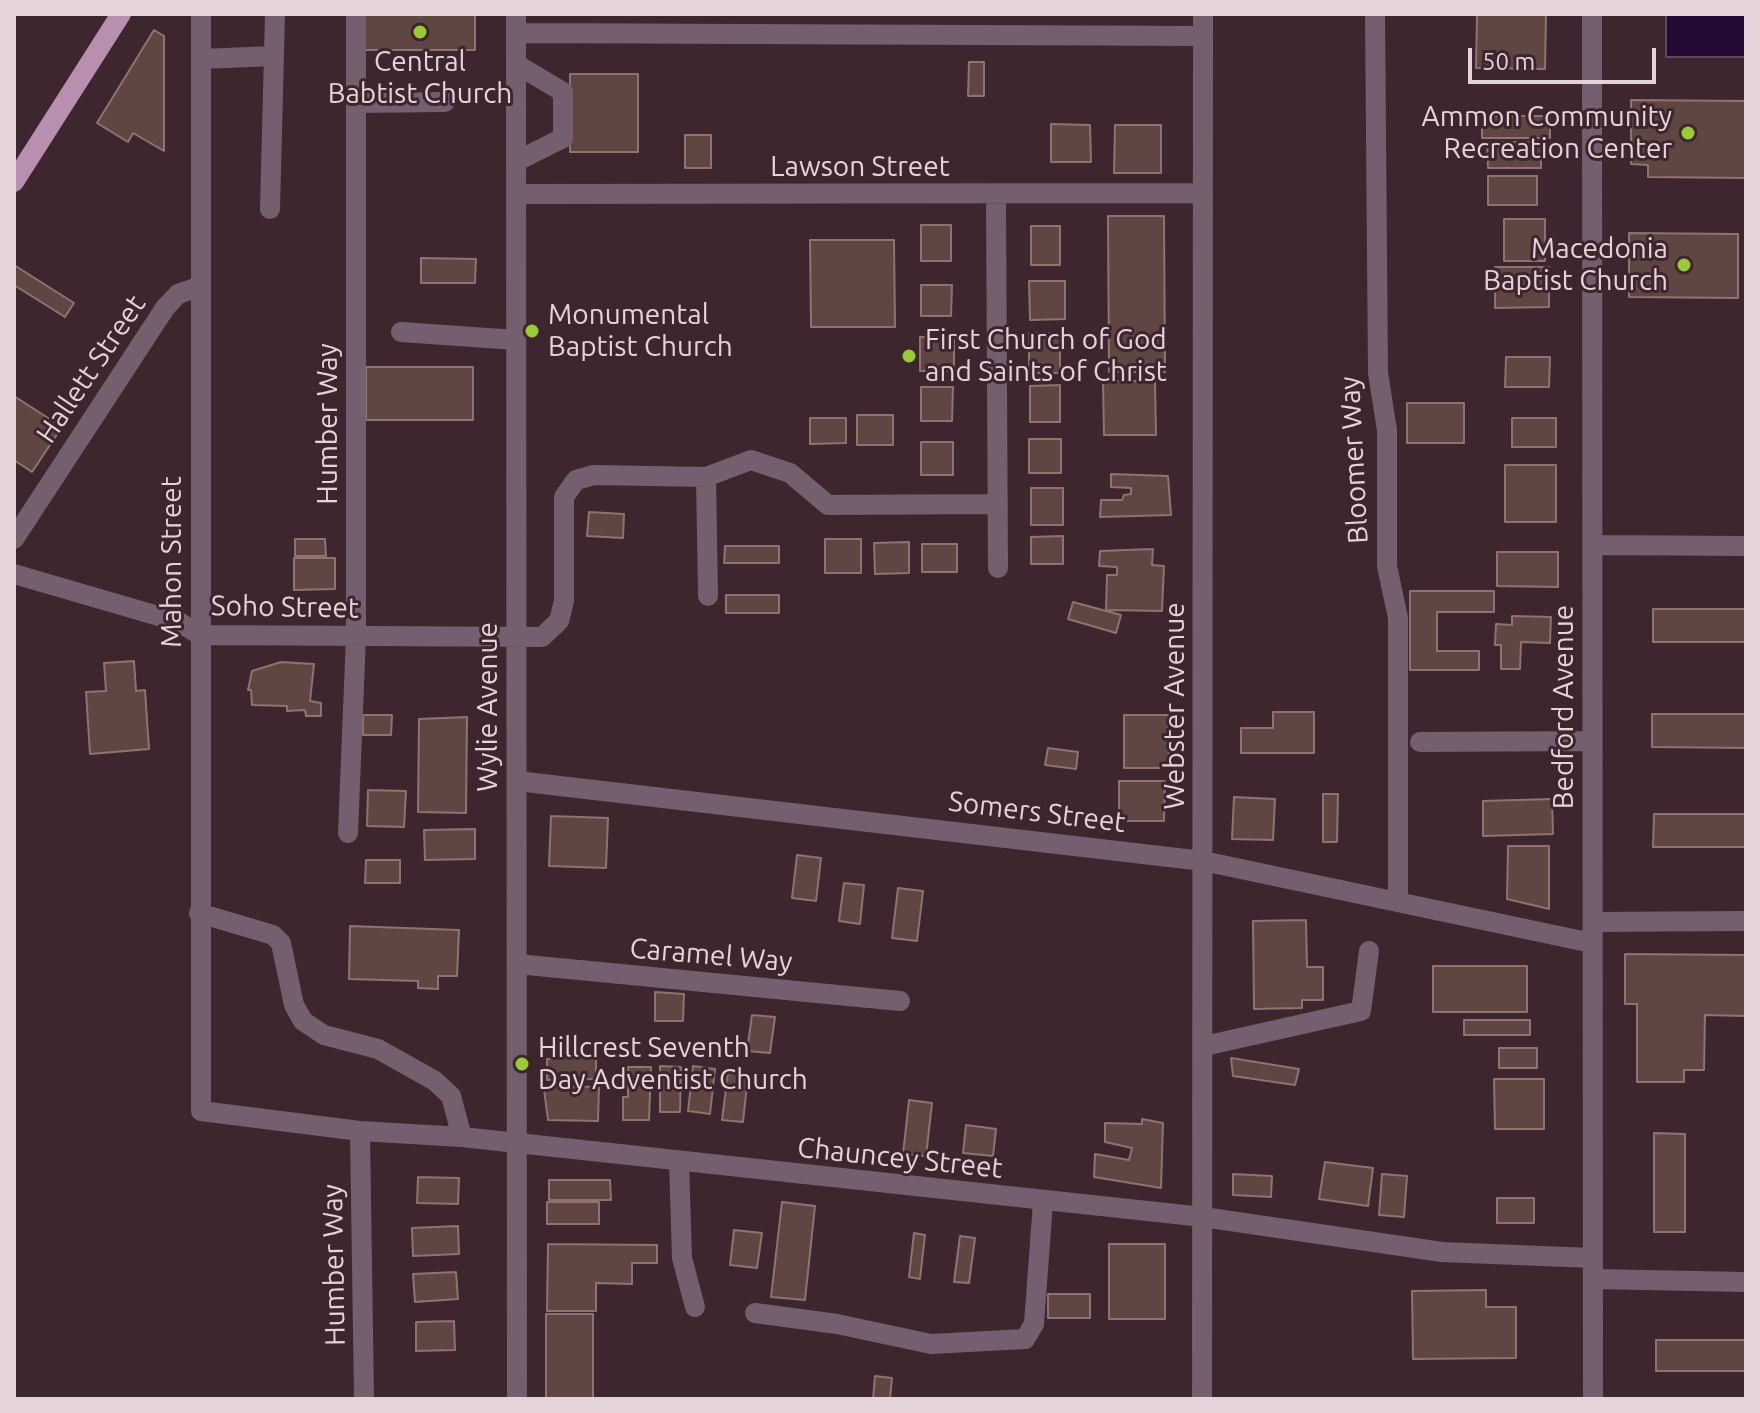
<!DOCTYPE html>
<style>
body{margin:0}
#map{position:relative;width:1760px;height:1413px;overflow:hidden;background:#3d262e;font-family:Ubuntu,sans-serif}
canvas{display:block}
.frame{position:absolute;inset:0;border:16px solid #e4d4d9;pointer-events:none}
.scale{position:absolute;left:1468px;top:48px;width:188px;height:36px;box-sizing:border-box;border:4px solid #e4d4d9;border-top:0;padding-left:10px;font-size:24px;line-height:28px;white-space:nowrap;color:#e4d4d9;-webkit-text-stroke:6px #3d262e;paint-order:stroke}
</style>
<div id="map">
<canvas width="1760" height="1413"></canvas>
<div class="frame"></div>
<div class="scale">50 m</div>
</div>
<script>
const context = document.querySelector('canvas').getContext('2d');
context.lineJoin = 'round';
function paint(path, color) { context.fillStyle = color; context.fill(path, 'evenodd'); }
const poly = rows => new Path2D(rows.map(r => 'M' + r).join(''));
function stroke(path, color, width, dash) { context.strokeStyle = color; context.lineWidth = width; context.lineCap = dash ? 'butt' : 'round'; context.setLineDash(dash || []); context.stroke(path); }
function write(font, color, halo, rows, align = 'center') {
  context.font = font + ' Ubuntu,sans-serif'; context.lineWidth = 6; context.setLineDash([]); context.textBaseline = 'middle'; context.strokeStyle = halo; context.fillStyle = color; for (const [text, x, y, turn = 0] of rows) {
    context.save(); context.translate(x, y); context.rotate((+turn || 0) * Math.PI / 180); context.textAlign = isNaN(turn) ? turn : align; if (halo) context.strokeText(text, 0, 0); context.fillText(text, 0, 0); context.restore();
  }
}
const water = poly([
 [1666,14,1746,14,1746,57,1666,57,1666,14]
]);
paint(water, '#240b35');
stroke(water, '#5e4766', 2);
const building = poly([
 [365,14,475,14,475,50,365,50,365,14],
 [1477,14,1546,14,1545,69,1476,68,1477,14],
 [154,30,164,36,164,151,133,133,128,142,97,123,154,30],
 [969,62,984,62,984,96,968,96,969,62],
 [570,74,638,74,638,152,570,152,570,74],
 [1631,100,1746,101,1746,178,1648,177,1648,165,1631,164,1631,100],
 [1482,116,1550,116,1550,138,1482,138,1482,116],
 [1051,124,1090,125,1091,162,1051,162,1051,124],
 [1115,125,1161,125,1161,173,1114,173,1115,125],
 [685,135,711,135,711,168,685,168,685,135],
 [1487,142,1541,142,1541,168,1488,168,1487,142],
 [1488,176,1537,176,1537,205,1488,205,1488,176],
 [1108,216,1164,216,1165,372,1109,372,1108,216],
 [1504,219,1545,219,1545,261,1504,261,1504,219],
 [921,225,951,225,951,261,921,261,921,225],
 [1031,226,1060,226,1060,265,1031,265,1031,226],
 [1629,233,1738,234,1738,298,1629,297,1629,233],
 [810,240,894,240,895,327,811,327,810,240],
 [421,258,476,259,475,283,421,283,421,258],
 [14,265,74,303,65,317,14,285,14,265],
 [1495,267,1549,267,1549,307,1495,308,1495,267],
 [1029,281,1065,281,1065,319,1030,320,1029,281],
 [921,285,952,285,951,316,921,316,921,285],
 [1029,333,1060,333,1060,373,1029,373,1029,333],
 [920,337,954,337,954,371,920,371,920,337],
 [1506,357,1550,357,1549,387,1505,387,1506,357],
 [366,367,473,367,473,420,366,420,366,367],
 [1103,381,1155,381,1156,435,1104,435,1103,381],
 [1060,385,1060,422,1030,422,1030,386,1060,385],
 [921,387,953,387,952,421,921,421,921,387],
 [14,396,62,427,32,472,14,460,14,396],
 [1407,403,1464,403,1464,443,1407,443,1407,403],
 [857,415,893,415,893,445,857,445,857,415],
 [810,418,846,418,846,443,810,444,810,418],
 [1512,418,1556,418,1556,447,1512,447,1512,418],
 [1029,439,1061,439,1061,473,1029,473,1029,439],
 [921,442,953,442,953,475,921,475,921,442],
 [1505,465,1556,465,1556,522,1505,522,1505,465],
 [1111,474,1168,476,1171,515,1100,517,1101,500,1122,500,1124,495,1131,494,1131,488,1111,487,1111,474],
 [1031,488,1063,488,1063,525,1031,525,1031,488],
 [589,512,624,514,623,538,587,536,589,512],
 [1063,536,1063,564,1031,564,1031,537,1063,536],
 [295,539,325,539,326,556,295,556,295,539],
 [825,539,861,539,861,573,825,573,825,539],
 [909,542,909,573,875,574,874,543,909,542],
 [922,544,957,544,957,572,922,572,922,544],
 [725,546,779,546,779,563,724,563,725,546],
 [1153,549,1152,565,1164,566,1162,611,1106,610,1107,575,1117,575,1117,567,1099,566,1100,551,1153,549],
 [1497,552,1558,552,1558,587,1497,586,1497,552],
 [294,558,335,558,335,589,294,590,294,558],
 [1410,591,1494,591,1494,612,1437,612,1437,651,1479,651,1479,670,1410,670,1410,591],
 [726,595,779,595,779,613,726,613,726,595],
 [1073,602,1121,615,1116,633,1068,619,1073,602],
 [1653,609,1746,609,1746,642,1653,642,1653,609],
 [1512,616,1551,617,1550,643,1521,642,1520,669,1501,669,1501,645,1495,645,1496,624,1512,625,1512,616],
 [134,661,136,691,145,690,149,749,90,754,86,692,106,691,104,663,134,661],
 [281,662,314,664,310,701,321,703,321,716,306,716,305,710,287,711,287,706,252,705,251,690,248,690,252,671,281,662],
 [1273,712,1314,712,1314,753,1241,753,1241,728,1273,728,1273,712],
 [1652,714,1746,714,1746,748,1652,747,1652,714],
 [363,715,392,715,391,735,363,735,363,715],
 [1124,715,1168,715,1169,768,1124,768,1124,715],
 [467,717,466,813,418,812,419,719,467,717],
 [1048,748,1078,752,1076,769,1045,765,1048,748],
 [1119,781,1165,781,1164,821,1119,821,1119,781],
 [368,790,406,791,404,827,367,826,368,790],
 [1323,794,1338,794,1337,842,1323,842,1323,794],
 [1234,797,1275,799,1273,840,1232,839,1234,797],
 [1552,799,1553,834,1483,836,1483,801,1552,799],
 [1654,814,1746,814,1746,847,1653,847,1654,814],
 [551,816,608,818,606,868,549,866,551,816],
 [475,829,475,859,425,860,424,830,475,829],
 [1508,846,1549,846,1549,909,1507,899,1508,846],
 [797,855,821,858,816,901,792,898,797,855],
 [366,860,400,860,400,883,365,883,366,860],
 [844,883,864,885,860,924,839,921,844,883],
 [898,888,923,891,917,941,892,938,898,888],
 [1306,920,1307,967,1323,967,1323,1000,1302,1000,1302,1008,1254,1009,1253,921,1306,920],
 [350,926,459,930,457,976,438,976,438,989,418,988,418,981,349,979,350,926],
 [1625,954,1746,955,1746,1016,1705,1015,1704,1070,1684,1070,1684,1082,1637,1082,1637,1004,1625,1004,1625,954],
 [1433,966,1527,966,1527,1012,1433,1012,1433,966],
 [655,992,684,994,683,1021,655,1021,655,992],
 [752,1015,775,1017,770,1053,747,1051,752,1015],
 [1464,1020,1530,1020,1530,1035,1464,1035,1464,1020],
 [1499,1048,1537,1048,1537,1068,1499,1068,1499,1048],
 [553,1052,596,1056,596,1079,547,1080,547,1059,553,1059,553,1052],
 [1231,1058,1299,1069,1295,1085,1233,1076,1231,1058],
 [660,1066,681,1067,680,1112,660,1112,660,1066],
 [693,1066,715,1069,710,1114,688,1111,693,1066],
 [628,1067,651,1067,649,1120,623,1120,623,1097,628,1097,628,1067],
 [728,1073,748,1075,743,1122,722,1120,728,1073],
 [1494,1079,1544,1079,1544,1129,1495,1129,1494,1079],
 [553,1086,599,1087,598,1121,548,1120,544,1089,553,1086],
 [909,1100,932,1103,926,1156,903,1154,909,1100],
 [1142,1119,1163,1123,1161,1188,1094,1177,1095,1154,1129,1160,1132,1148,1105,1142,1105,1123,1142,1124,1142,1119],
 [966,1125,996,1129,993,1156,963,1153,966,1125],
 [1654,1133,1685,1134,1685,1232,1654,1232,1654,1133],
 [1325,1162,1373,1168,1368,1206,1319,1199,1325,1162],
 [1233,1174,1272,1176,1271,1197,1233,1195,1233,1174],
 [1382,1174,1407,1176,1404,1217,1379,1215,1382,1174],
 [418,1177,459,1178,458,1204,417,1203,418,1177],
 [549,1180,610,1180,611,1200,549,1200,549,1180],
 [1497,1198,1534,1198,1534,1223,1497,1223,1497,1198],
 [547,1202,599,1202,599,1224,547,1224,547,1202],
 [782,1202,815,1206,805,1300,771,1297,782,1202],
 [458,1226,459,1254,413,1256,412,1228,458,1226],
 [734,1230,762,1233,757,1268,730,1265,734,1230],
 [914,1233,925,1235,920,1279,909,1277,914,1233],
 [960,1236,975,1238,969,1283,954,1282,960,1236],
 [548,1244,657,1245,657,1263,632,1263,632,1284,596,1283,596,1311,547,1311,548,1244],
 [1109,1244,1165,1244,1165,1319,1109,1319,1109,1244],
 [456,1272,458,1299,415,1302,413,1274,456,1272],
 [1486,1290,1486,1307,1516,1307,1516,1358,1413,1359,1412,1291,1486,1290],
 [1048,1294,1090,1294,1090,1318,1048,1318,1048,1294],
 [546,1314,593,1314,593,1399,546,1399,546,1314],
 [454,1321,455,1350,416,1351,416,1322,454,1321],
 [1656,1340,1746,1340,1746,1371,1656,1371,1656,1340],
 [875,1376,892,1378,890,1399,873,1399,875,1376]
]);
paint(building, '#604643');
stroke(building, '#907371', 2);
stroke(poly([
 [201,14,201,1111,360,1131,462,1137,1203,1217,1442,1252,1592,1258],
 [516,14,517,1399],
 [1375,14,1378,373,1387,430,1387,566,1398,618,1398,901],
 [1592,14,1593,1399],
 [517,33,1203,36],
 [201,59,274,56],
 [516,64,563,92,563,138,517,161],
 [356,103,445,102],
 [517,194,1203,193],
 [996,195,998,568],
 [270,209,275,14],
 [401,332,516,340],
 [706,477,708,596],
 [14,539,165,308,178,294,201,286],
 [1593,545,1746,546],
 [14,574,179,622,200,635,542,637,559,621,564,601,564,497,576,480,594,475,706,477,751,460,790,473,828,505,998,504],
 [1420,742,1592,741],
 [517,781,1203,861,1592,943],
 [348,833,356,636,356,14],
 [199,913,273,935,281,943,294,1005,303,1021,324,1035,378,1049,435,1081,451,1096,462,1137],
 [1593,922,1746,921],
 [517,964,900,1001],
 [1204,1046,1361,1011,1369,951],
 [360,1131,364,1399],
 [679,1161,682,1258,695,1307],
 [1593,1279,1746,1282],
 [755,1313,837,1324,931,1344,1025,1339,1034,1324,1043,1202],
 [1202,1399,1203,14]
]), '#745f6f', 20);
stroke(poly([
 [14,182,121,14]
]), '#b98fb0', 20);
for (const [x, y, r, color] of [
 [420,32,8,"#9acb34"],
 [1688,133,8,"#9acb34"],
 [1684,265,8,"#9acb34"],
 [532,331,8,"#9acb34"],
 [909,356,8,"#9acb34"],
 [522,1064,8,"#9acb34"]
]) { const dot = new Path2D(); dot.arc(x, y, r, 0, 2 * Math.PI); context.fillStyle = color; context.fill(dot); stroke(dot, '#3d262e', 3); }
write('28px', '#e4d4d9', '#3d262e', [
 ["Central",420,62,"center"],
 ["Babtist Church",420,94,"center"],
 ["Ammon Community",1672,117,"right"],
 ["Recreation Center",1672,149,"right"],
 ["Macedonia",1668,249,"right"],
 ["Baptist Church",1668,281,"right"],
 ["Monumental",548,315],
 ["Baptist Church",548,347],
 ["First Church of God",925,340],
 ["and Saints of Christ",925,372],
 ["Hillcrest Seventh",538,1048],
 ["Day Adventist Church",538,1080]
], 'left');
write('28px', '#e4d4d9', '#3d262e', [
 ["Lawson Street",860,167],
 ["Hallett Street",91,369,-56],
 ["Humber Way",328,424,-90],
 ["Bloomer Way",1354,460,-93],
 ["Mahon Street",172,562,-90],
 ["Soho Street",285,607,1],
 ["Webster Avenue",1175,706,-90],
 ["Wylie Avenue",488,707,-90],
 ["Bedford Avenue",1564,707,-90],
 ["Somers Street",1037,812,7],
 ["Caramel Way",711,955,5],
 ["Chauncey Street",900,1158,6],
 ["Humber Way",334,1265,-91]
]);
</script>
